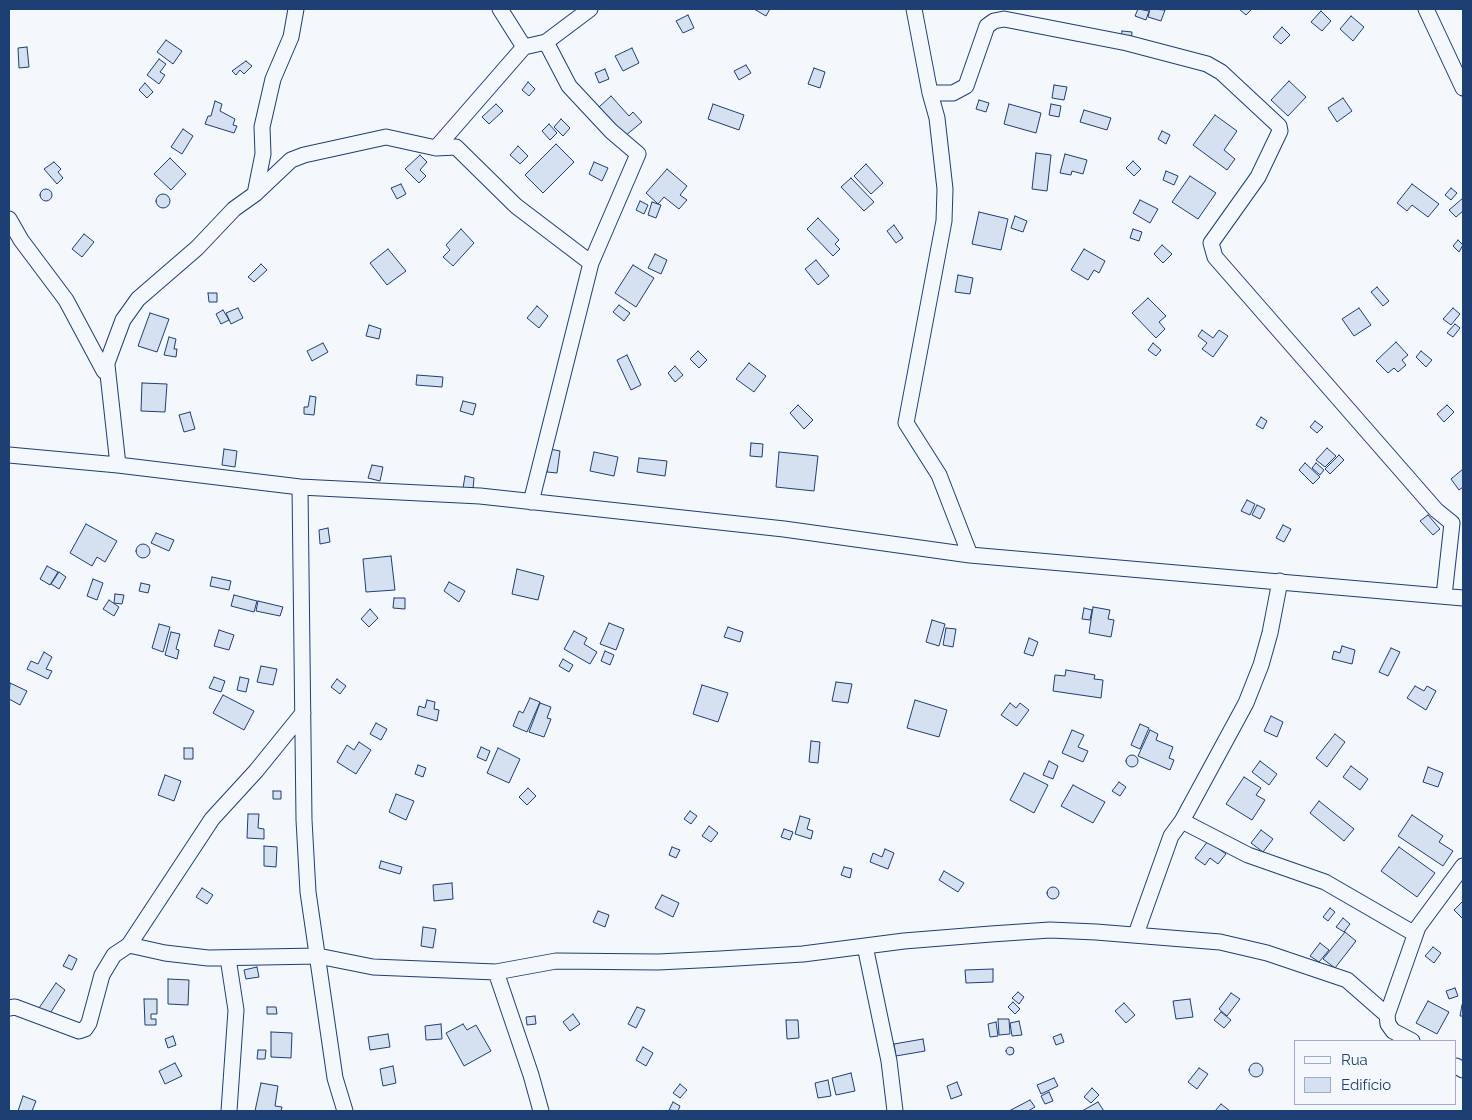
<!DOCTYPE html>
<meta charset="utf-8">
<style>
body{margin:0}
#map{position:relative;width:1472px;height:1120px;overflow:hidden;background:#f4f7fb;font-family:Raleway,sans-serif}
canvas{display:block}
.frame{position:absolute;inset:0;border:10px solid #1d3f73;pointer-events:none}
.legend{position:absolute;left:1294px;top:1040px;width:162px;height:65px;box-sizing:border-box;background:#f4f7fb;border:1px solid #9eadc5;margin:0;padding:6px 9px;list-style:none;font-size:15px;color:#1d3f73}
.legend li{display:flex;align-items:center;gap:10px;height:25px}
.legend b{width:25px;border:1px solid #9eadc5}
</style>
<div id="map">
<canvas width="1472" height="1120"></canvas>
<div class="frame"></div>
<ul class="legend">
<li><b style="height:6px;background:#f4f7fb"></b>Rua</li>
<li><b style="height:14px;background:#d5e0f0"></b>Edifício</li>
</ul>
</div>
<script>
const context = document.querySelector('canvas').getContext('2d');
context.lineJoin = 'round';
function paint(path, color) { context.fillStyle = color; context.fill(path, 'evenodd'); }
const poly = rows => new Path2D(rows.map(r => 'M' + r).join(''));
function stroke(path, color, width, dash) { context.strokeStyle = color; context.lineWidth = width; context.lineCap = dash ? 'butt' : 'round'; context.setLineDash(dash || []); context.stroke(path); }
const building = poly([
 [754,9,770,9,766,16,754,9],
 [1138,9,1149,11,1146,20,1135,16,1138,9],
 [1150,9,1165,10,1161,21,1148,17,1150,9],
 [1239,9,1252,9,1246,15,1239,9],
 [1321,11,1331,21,1322,31,1311,22,1321,11],
 [688,15,694,28,683,33,676,21,688,15],
 [1351,16,1364,27,1353,41,1340,29,1351,16],
 [1282,27,1290,35,1281,44,1273,37,1282,27],
 [1122,31,1132,32,1131,42,1121,40,1122,31],
 [166,40,182,51,173,64,157,52,166,40],
 [27,47,29,67,19,68,18,48,27,47],
 [632,48,639,63,623,71,615,56,632,48],
 [159,59,166,64,160,72,165,75,159,84,147,75,159,59],
 [246,61,252,66,244,74,240,70,236,75,232,71,246,61],
 [746,65,751,73,739,80,734,71,746,65],
 [814,68,825,72,820,88,808,84,814,68],
 [605,69,609,79,599,83,595,73,605,69],
 [1289,81,1306,97,1288,116,1271,100,1289,81],
 [528,82,535,89,529,96,522,90,528,82],
 [145,83,153,92,147,98,139,90,145,83],
 [1054,85,1067,87,1064,100,1052,98,1054,85],
 [611,96,629,116,633,112,642,122,625,136,599,107,611,96],
 [1343,98,1352,111,1337,122,1328,108,1343,98],
 [979,100,989,103,986,112,976,109,979,100],
 [215,101,222,104,220,111,235,119,233,125,237,126,234,133,205,124,208,116,211,116,215,101],
 [496,104,503,111,489,124,482,117,496,104],
 [713,104,744,115,739,130,708,119,713,104],
 [1009,104,1041,113,1036,133,1004,124,1009,104],
 [1051,104,1061,106,1059,117,1049,115,1051,104],
 [1084,110,1111,118,1107,130,1080,122,1084,110],
 [1215,115,1237,131,1224,150,1235,159,1227,170,1193,145,1215,115],
 [561,119,570,128,563,136,554,127,561,119],
 [549,124,557,133,550,140,542,131,549,124],
 [183,129,193,136,182,154,171,147,183,129],
 [1162,131,1170,135,1166,144,1158,139,1162,131],
 [556,144,574,162,543,193,525,175,556,144],
 [518,146,528,156,520,164,510,155,518,146],
 [1036,153,1051,155,1047,191,1032,189,1036,153],
 [1065,154,1087,160,1083,174,1072,171,1071,175,1060,173,1065,154],
 [420,155,427,162,420,170,426,176,419,183,405,169,420,155],
 [170,158,186,174,171,190,154,174,170,158],
 [1133,161,1141,169,1134,176,1126,168,1133,161],
 [54,162,61,169,58,172,63,178,57,184,44,169,54,162],
 [594,162,608,168,602,181,589,174,594,162],
 [866,164,883,183,871,194,854,176,866,164],
 [667,169,687,186,680,195,687,200,679,209,664,197,658,204,646,193,667,169],
 [1166,171,1178,176,1174,185,1163,180,1166,171],
 [1190,176,1216,193,1198,219,1172,202,1190,176],
 [851,178,874,202,864,211,841,187,851,178],
 [401,184,406,194,397,199,391,188,401,184],
 [1412,184,1439,204,1428,217,1412,205,1407,211,1397,203,1412,184],
 [1451,188,1457,193,1451,200,1445,195,1451,188],
 '40 195a6 6 0 1 1 12 0a6 6 0 1 1-12 0Z',
 '156 201a7 7 0 1 1 14 0a7 7 0 1 1-14 0Z',
 [1463,198,1463,211,1456,217,1449,210,1463,198],
 [1140,200,1158,209,1150,223,1133,213,1140,200],
 [640,201,648,205,644,214,636,210,640,201],
 [652,202,661,205,656,218,648,215,652,202],
 [979,212,1008,219,1001,250,972,244,979,212],
 [1015,216,1027,221,1023,232,1011,228,1015,216],
 [818,218,839,240,835,244,840,249,833,256,807,229,818,218],
 [894,225,903,238,896,243,887,231,894,225],
 [461,229,474,243,453,266,443,257,450,250,446,245,461,229],
 [1133,229,1142,232,1139,241,1130,238,1133,229],
 [84,234,94,242,82,257,72,249,84,234],
 [1458,240,1463,245,1459,252,1453,246,1458,240],
 [1162,245,1172,254,1163,263,1154,254,1162,245],
 [388,249,406,271,387,285,370,263,388,249],
 [1084,249,1105,261,1099,273,1094,270,1088,280,1071,270,1084,249],
 [655,254,667,260,661,274,648,268,655,254],
 [816,260,829,276,818,285,805,269,816,260],
 [261,264,267,270,254,282,248,277,261,264],
 [633,265,654,278,636,307,615,293,633,265],
 [958,275,973,278,970,294,955,292,958,275],
 [1377,287,1389,301,1383,306,1371,292,1377,287],
 [208,293,217,293,217,302,209,302,208,293],
 [1148,298,1166,316,1159,322,1165,329,1156,338,1132,313,1148,298],
 [619,305,630,313,624,321,613,312,619,305],
 [537,306,548,316,539,328,527,318,537,306],
 [238,308,243,318,231,324,226,313,238,308],
 [1359,308,1371,325,1354,336,1342,319,1359,308],
 [1453,308,1460,314,1451,325,1443,319,1453,308],
 [223,310,229,320,221,324,216,314,223,310],
 [150,313,169,319,157,352,138,346,150,313],
 [1455,324,1460,328,1453,337,1447,333,1455,324],
 [369,325,381,329,379,339,366,336,369,325],
 [1202,330,1213,338,1219,330,1228,336,1213,357,1202,349,1207,343,1198,336,1202,330],
 [169,337,176,339,174,349,177,349,176,357,164,355,169,337],
 [1396,342,1408,355,1402,360,1406,365,1398,372,1394,368,1388,373,1376,361,1396,342],
 [323,343,328,352,312,361,307,351,323,343],
 [1153,343,1161,350,1156,356,1148,350,1153,343],
 [698,351,707,360,699,368,690,359,698,351],
 [1421,351,1432,360,1426,367,1416,357,1421,351],
 [627,355,641,385,631,390,617,360,627,355],
 [749,363,766,376,754,392,736,379,749,363],
 [675,366,683,375,675,382,668,373,675,366],
 [417,375,443,377,442,387,416,385,417,375],
 [142,383,167,384,165,412,141,411,142,383],
 [310,396,316,397,314,415,304,414,304,407,308,407,310,396],
 [463,401,476,404,473,415,460,411,463,401],
 [798,405,813,420,804,429,790,413,798,405],
 [1447,405,1454,412,1444,422,1437,414,1447,405],
 [190,412,195,429,184,432,179,415,190,412],
 [1261,417,1267,421,1263,429,1256,425,1261,417],
 [1315,421,1323,427,1317,433,1310,427,1315,421],
 [751,443,763,444,762,457,750,456,751,443],
 [1327,448,1336,456,1325,467,1316,460,1327,448],
 [224,449,237,451,235,467,222,465,224,449],
 [550,449,560,451,557,473,547,472,550,449],
 [594,452,618,457,614,476,590,471,594,452],
 [779,452,818,456,814,491,776,487,779,452],
 [1339,455,1344,460,1330,474,1325,469,1339,455],
 [639,458,667,461,665,476,637,472,639,458],
 [1305,463,1320,477,1313,484,1299,470,1305,463],
 [1316,463,1324,470,1320,475,1312,468,1316,463],
 [372,465,383,467,380,481,368,478,372,465],
 [1463,469,1463,487,1459,490,1451,479,1463,469],
 [465,476,474,478,473,489,463,488,465,476],
 [1247,500,1255,504,1250,515,1241,511,1247,500],
 [1257,505,1265,509,1260,519,1252,515,1257,505],
 [1428,515,1440,529,1433,535,1420,521,1428,515],
 [86,524,117,541,105,562,97,557,92,566,70,553,86,524],
 [1283,525,1291,529,1284,542,1276,538,1283,525],
 [328,528,330,542,320,544,319,530,328,528],
 [156,533,174,540,169,551,151,543,156,533],
 '136 551a7 7 0 1 1 14 0a7 7 0 1 1-14 0Z',
 [391,556,395,590,366,592,363,559,391,556],
 [47,566,58,572,50,585,40,579,47,566],
 [517,569,544,576,538,600,512,594,517,569],
 [59,572,66,577,59,589,51,584,59,572],
 [212,577,231,581,229,590,210,586,212,577],
 [93,579,103,583,97,600,87,596,93,579],
 [449,582,465,591,459,602,444,591,449,582],
 [141,583,150,585,148,593,139,591,141,583],
 [115,594,124,595,122,604,114,603,115,594],
 [234,595,257,601,254,612,231,606,234,595],
 [394,598,405,598,405,609,393,608,394,598],
 [109,600,119,607,114,616,103,609,109,600],
 [258,601,283,607,280,616,256,611,258,601],
 [1093,607,1110,610,1108,619,1114,620,1111,637,1089,633,1093,607],
 [1084,608,1092,610,1090,620,1082,619,1084,608],
 [370,609,378,618,369,627,361,619,370,609],
 [932,620,945,624,939,646,926,642,932,620],
 [609,623,624,629,616,650,600,644,609,623],
 [159,624,170,627,163,652,152,648,159,624],
 [728,627,743,632,740,642,724,637,728,627],
 [946,628,956,629,953,647,943,645,946,628],
 [219,630,234,635,229,650,214,646,219,630],
 [574,631,587,638,584,644,597,652,590,664,564,649,574,631],
 [171,632,180,634,176,649,179,650,177,659,165,655,171,632],
 [1029,638,1038,642,1033,656,1024,653,1029,638],
 [1342,646,1355,650,1352,664,1332,659,1334,651,1340,653,1342,646],
 [1391,648,1400,652,1388,676,1379,672,1391,648],
 [605,651,614,655,610,665,601,661,605,651],
 [44,652,52,657,46,669,52,671,48,679,27,669,31,661,38,664,44,652],
 [563,659,573,665,569,672,559,666,563,659],
 [261,666,277,669,273,685,257,682,261,666],
 [1066,670,1095,675,1094,679,1103,680,1101,698,1053,691,1055,675,1065,676,1066,670],
 [214,677,225,681,221,692,209,688,214,677],
 [240,677,249,679,246,692,237,690,240,677],
 [337,679,346,686,340,694,331,687,337,679],
 [836,682,852,684,848,703,832,701,836,682],
 [10,683,27,691,20,705,9,699,10,683],
 [702,685,728,693,718,722,693,714,702,685],
 [1415,686,1424,691,1427,686,1436,691,1426,710,1407,698,1415,686],
 [223,695,254,711,244,730,213,713,223,695],
 [530,698,540,702,527,732,513,726,519,711,523,713,530,698],
 [427,700,435,702,434,709,439,710,437,721,417,715,419,706,425,708,427,700],
 [915,700,947,710,939,737,907,728,915,700],
 [540,703,551,707,547,718,551,719,544,737,529,732,540,703],
 [1010,703,1016,708,1020,703,1029,710,1017,726,1001,715,1010,703],
 [1271,716,1283,722,1277,737,1264,731,1271,716],
 [376,723,387,729,381,740,370,734,376,723],
 [1140,724,1149,728,1140,749,1131,745,1140,724],
 [1072,730,1084,735,1078,747,1088,751,1083,762,1062,753,1072,730],
 [1150,730,1158,734,1156,740,1173,747,1169,758,1174,760,1170,770,1138,756,1150,730],
 [1335,734,1345,742,1327,767,1316,758,1335,734],
 [811,741,820,742,818,763,809,762,811,741],
 [359,742,371,750,356,774,337,762,347,745,354,750,359,742],
 [481,747,490,751,486,761,477,757,481,747],
 [184,748,193,748,193,759,184,759,184,748],
 [498,748,520,759,509,783,487,773,498,748],
 '1126 761a6 6 0 1 1 12 0a6 6 0 1 1-12 0Z',
 [1049,761,1058,766,1053,779,1043,775,1049,761],
 [1260,761,1277,774,1269,785,1252,772,1260,761],
 [418,765,426,768,423,777,415,774,418,765],
 [1351,766,1368,779,1360,790,1343,777,1351,766],
 [1428,767,1443,773,1438,787,1423,782,1428,767],
 [1024,773,1048,785,1034,813,1010,800,1024,773],
 [165,775,181,781,174,801,158,795,165,775],
 [1244,777,1261,788,1256,795,1265,800,1252,820,1226,804,1244,777],
 [1119,782,1126,787,1120,796,1112,791,1119,782],
 [1073,785,1105,802,1093,823,1061,806,1073,785],
 [528,788,536,796,527,805,519,797,528,788],
 [273,791,281,791,281,799,273,799,273,791],
 [396,794,414,801,406,820,389,812,396,794],
 [1319,801,1354,829,1344,841,1310,813,1319,801],
 [690,811,697,816,691,824,684,819,690,811],
 [248,814,259,814,258,828,264,829,264,839,247,838,248,814],
 [1412,815,1443,836,1439,842,1453,851,1443,866,1398,836,1412,815],
 [800,816,810,819,807,829,813,831,811,839,795,834,800,816],
 [709,826,718,833,711,842,702,836,709,826],
 [784,829,793,832,790,840,781,837,784,829],
 [1261,830,1273,839,1263,852,1251,843,1261,830],
 [1208,841,1226,854,1218,864,1210,858,1205,865,1195,858,1208,841],
 [264,846,277,847,276,867,264,866,264,846],
 [672,847,680,850,676,858,669,855,672,847],
 [1399,847,1435,873,1417,897,1381,871,1399,847],
 [885,849,894,853,888,869,870,862,873,853,882,857,885,849],
 [381,861,402,867,400,874,379,868,381,861],
 [844,867,852,869,850,878,841,875,844,867],
 [944,871,964,883,958,892,939,880,944,871],
 [452,883,453,899,434,901,433,885,452,883],
 '1047 893a6 6 0 1 1 12 0a6 6 0 1 1-12 0Z',
 [202,888,213,895,207,904,196,897,202,888],
 [662,895,679,903,673,917,655,908,662,895],
 [1463,901,1463,919,1454,910,1463,901],
 [1330,908,1335,912,1328,921,1323,917,1330,908],
 [598,911,609,915,605,927,593,922,598,911],
 [1343,918,1350,924,1344,932,1336,927,1343,918],
 [423,927,436,929,433,948,421,946,423,927],
 [1345,932,1356,941,1335,968,1323,959,1345,932],
 [1320,943,1329,950,1319,962,1310,956,1320,943],
 [1433,947,1441,953,1434,963,1425,956,1433,947],
 [69,955,77,959,72,970,63,966,69,955],
 [257,967,259,977,246,979,244,970,257,967],
 [993,969,993,982,966,983,965,970,993,969],
 [168,979,189,980,188,1005,168,1004,168,979],
 [56,983,65,990,49,1015,39,1008,56,983],
 [1455,988,1458,996,1449,999,1446,991,1455,988],
 [1018,992,1024,997,1019,1004,1012,998,1018,992],
 [1231,993,1240,999,1227,1016,1219,1009,1231,993],
 [144,999,157,999,157,1014,151,1014,151,1019,156,1019,156,1025,145,1025,144,999],
 [1190,999,1193,1017,1176,1019,1173,1001,1190,999],
 [1428,1001,1449,1012,1437,1034,1416,1023,1428,1001],
 [1013,1002,1020,1009,1015,1014,1008,1007,1013,1002],
 [1124,1003,1135,1015,1126,1023,1115,1011,1124,1003],
 [1462,1005,1463,1005,1463,1016,1460,1016,1462,1005],
 [267,1007,276,1007,277,1014,267,1014,267,1007],
 [637,1007,645,1010,636,1028,628,1024,637,1007],
 [1221,1012,1231,1020,1224,1028,1214,1020,1221,1012],
 [573,1014,580,1024,570,1031,563,1022,573,1014],
 [535,1016,536,1024,527,1025,526,1017,535,1016],
 [998,1019,1009,1019,1010,1034,999,1035,998,1019],
 [786,1020,798,1020,799,1038,787,1039,786,1020],
 [1019,1021,1022,1035,1012,1036,1010,1023,1019,1021],
 [996,1022,998,1036,990,1037,988,1024,996,1022],
 [441,1024,442,1039,426,1040,425,1026,441,1024],
 [463,1024,467,1030,476,1025,491,1051,464,1066,446,1033,463,1024],
 [271,1032,292,1033,291,1058,271,1057,271,1032],
 [388,1034,390,1047,370,1050,368,1037,388,1034],
 [1061,1034,1064,1042,1056,1045,1053,1037,1061,1034],
 [173,1036,176,1045,168,1048,165,1039,173,1036],
 [923,1039,925,1051,896,1056,894,1044,923,1039],
 '1006 1051a4 4 0 1 1 8 0a4 4 0 1 1-8 0Z',
 [643,1047,653,1053,646,1066,636,1060,643,1047],
 [258,1050,266,1050,265,1059,257,1059,258,1050],
 '1249 1070a7 7 0 1 1 14 0a7 7 0 1 1-14 0Z',
 [175,1063,182,1076,165,1084,159,1071,175,1063],
 [393,1066,396,1083,383,1086,380,1069,393,1066],
 [1199,1068,1208,1074,1197,1089,1188,1082,1199,1068],
 [851,1073,855,1091,836,1095,832,1078,851,1073],
 [1054,1078,1058,1086,1041,1094,1037,1085,1054,1078],
 [828,1080,831,1096,818,1098,815,1083,828,1080],
 [957,1082,962,1095,951,1099,947,1086,957,1082],
 [261,1083,278,1086,275,1106,282,1107,281,1111,255,1111,261,1083],
 [680,1084,687,1090,680,1098,673,1093,680,1084],
 [1092,1088,1099,1095,1091,1103,1084,1097,1092,1088],
 [1049,1092,1053,1101,1045,1104,1041,1096,1049,1092],
 [23,1096,36,1101,32,1111,18,1111,23,1096],
 [1030,1100,1035,1107,1028,1111,1009,1111,1030,1100],
 [673,1102,680,1106,678,1111,669,1110,673,1102],
 [1098,1102,1104,1111,1082,1111,1098,1102],
 [1221,1104,1230,1111,1215,1111,1221,1104]
]);
paint(building, '#d5e0f0');
stroke(building, '#1d3f73', 1);
const minor = poly([
 [500,9,524,47],
 [914,9,930,93,937,118,945,189,944,221,906,423,939,475,970,555],
 [1426,9,1463,88],
 [930,93,953,93,966,86,987,26,994,21,1004,19,1127,43,1207,64,1221,72,1279,126,1280,131,1258,177,1211,243,1215,257,1436,510,1452,523,1444,596],
 [436,148,524,47,546,42,590,9],
 [255,194,263,154,262,127,273,79,291,37,296,9],
 [9,219,21,240,66,300,104,371,107,365,118,465],
 [104,371,123,320,138,299,197,248,234,209,255,194,291,160,304,155,386,137,436,148,456,147,516,206,591,263],
 [9,455,118,465,300,487,480,496,784,529,970,555,1463,598],
 [300,487,304,820,308,892,335,1078,345,1111],
 [531,502,591,263,638,154,611,131,569,86,546,42],
 [1182,821,1248,855,1325,882,1415,934],
 [1136,934,1171,836,1182,821,1246,703,1261,665,1270,633,1280,581],
 [129,945,165,953,208,958,318,956,373,967,496,972,556,961,658,962,720,959,803,954,904,941,991,934,1050,930,1096,932,1220,942,1267,953,1347,980,1387,1015],
 [865,946,889,1061,895,1111],
 [228,958,236,1010,229,1111],
 [496,972,531,1075,541,1111],
 [9,1008,15,1007,79,1031,85,1029,89,1023,102,975,114,955,129,945,212,819,256,771,303,713],
 [1412,1041,1393,1031,1388,1024,1387,1015,1418,927,1463,866],
 [1456,1066,1463,1070]
]);
stroke(minor, '#1d3f73', 17);
stroke(minor, '#f4f7fb', 15);
</script>
